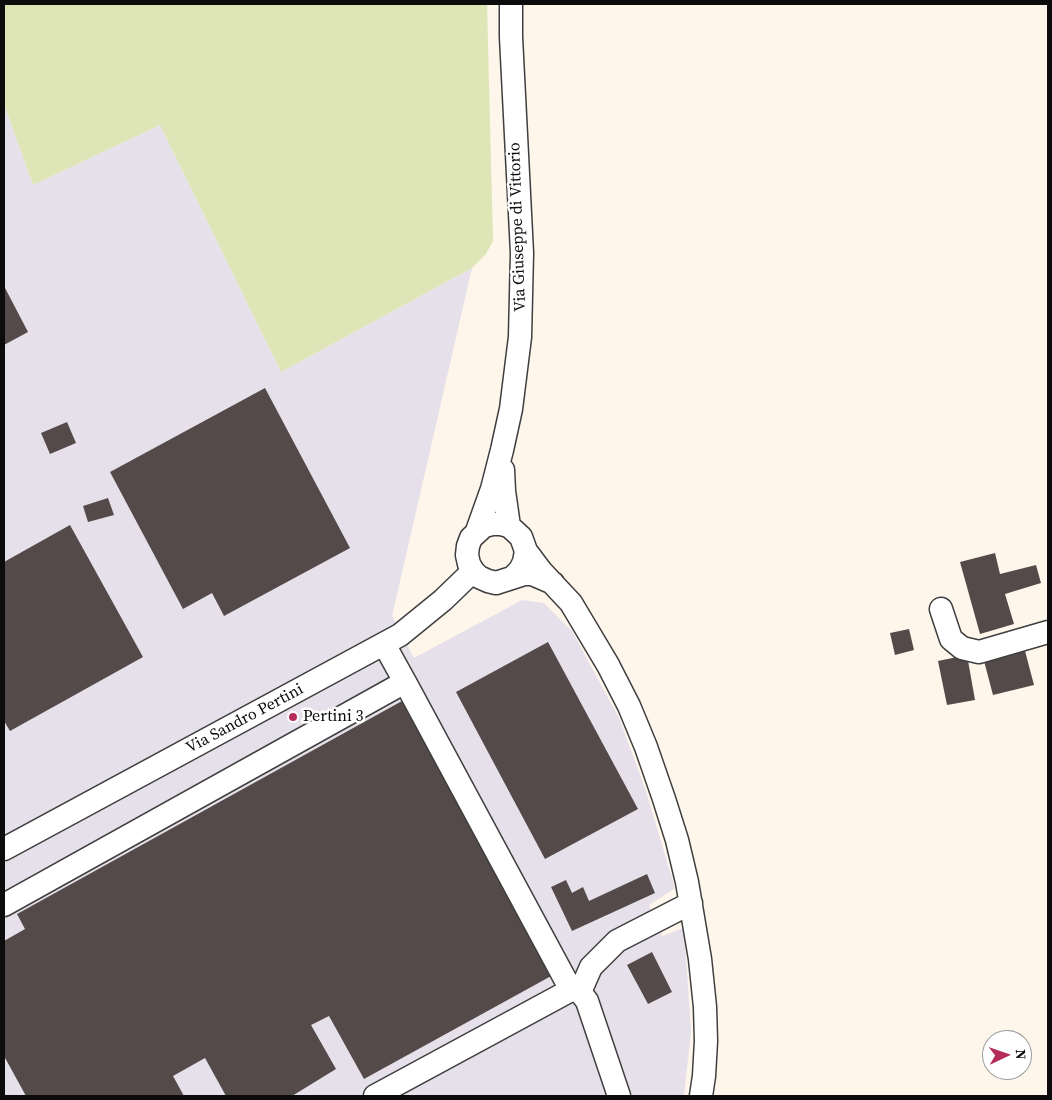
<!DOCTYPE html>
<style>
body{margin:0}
#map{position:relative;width:1052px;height:1100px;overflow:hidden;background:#fef5eb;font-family:"Source Serif 4",serif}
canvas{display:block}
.frame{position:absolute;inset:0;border:5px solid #0c0c0c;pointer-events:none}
.north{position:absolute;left:982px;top:1030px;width:50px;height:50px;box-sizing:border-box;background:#fff;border:1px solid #9e9e9e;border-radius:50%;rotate:87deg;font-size:14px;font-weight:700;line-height:20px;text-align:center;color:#0c0c0c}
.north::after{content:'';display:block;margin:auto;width:18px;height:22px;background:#b52b5a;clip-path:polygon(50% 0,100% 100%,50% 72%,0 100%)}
</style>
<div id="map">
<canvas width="1052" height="1100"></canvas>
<div class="frame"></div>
<div class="north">N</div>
</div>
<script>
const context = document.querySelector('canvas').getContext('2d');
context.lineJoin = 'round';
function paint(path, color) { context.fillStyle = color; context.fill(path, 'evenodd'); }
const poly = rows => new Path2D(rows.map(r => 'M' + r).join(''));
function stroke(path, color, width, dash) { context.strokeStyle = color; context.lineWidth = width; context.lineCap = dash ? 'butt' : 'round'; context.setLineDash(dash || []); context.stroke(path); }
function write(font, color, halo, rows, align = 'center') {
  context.font = font + ' "Source Serif 4",serif'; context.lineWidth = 5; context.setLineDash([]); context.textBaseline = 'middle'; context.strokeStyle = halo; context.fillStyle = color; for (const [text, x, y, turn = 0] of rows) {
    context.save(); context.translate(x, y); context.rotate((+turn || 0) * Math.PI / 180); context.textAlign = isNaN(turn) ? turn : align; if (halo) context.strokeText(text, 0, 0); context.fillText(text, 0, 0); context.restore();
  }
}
paint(poly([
 [4,104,33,185,160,125,281,372,472,268,392,616,414,658,522,600,544,603,572,631,619,718,645,788,675,888,649,905,662,936,684,928,691,1031,684,1096,4,1096]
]), '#e6e0ea');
paint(poly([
 [4,4,487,4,493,241,486,254,472,268,281,372,160,125,33,185,4,104]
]), '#dee6b7');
paint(poly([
 [4,286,28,332,4,345],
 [265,388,350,548,224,616,212,593,183,609,110,472],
 [67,422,76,443,50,454,41,433],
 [108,498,114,515,88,522,83,506],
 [70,525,143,657,10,731,4,721,4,562],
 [995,553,1000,574,1036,565,1041,583,1005,594,1014,624,980,634,960,562],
 [909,629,914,650,895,655,890,633],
 [548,642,638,809,545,859,456,692],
 [1025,651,1034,685,993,695,984,661],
 [967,655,975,700,947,705,938,661],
 [402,701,553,975,364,1079,329,1016,311,1025,336,1069,292,1096,226,1096,205,1058,173,1076,184,1096,26,1096,4,1056,4,941,25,929,17,914],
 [647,874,655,893,572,931,551,887,566,880,572,893,583,887,589,901],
 [652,952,672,992,648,1004,627,965]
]), '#544a49');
const minor = poly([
 [503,470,504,491,509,526],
 [477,531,492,489,502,450,511,409,520,337,522,253,511,37,511,4],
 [526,551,541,571,571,603,608,665,629,706,646,747,664,799,677,840,687,882,700,959,705,1007,706,1041,704,1076,701,1096],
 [513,577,520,570,524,562,526,551,521,537,509,526,501,524,492,524,484,526,471,538,468,546,467,555,469,564,473,571,479,577,488,581,496,583,524,574,532,574,553,583],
 [941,609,951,639,962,648,979,652,1048,632],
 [405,682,571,990],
 [4,849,400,635,443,600,473,571],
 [4,905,405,682,384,644],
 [580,992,591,967,617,941,691,903],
 [375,1096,571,990,580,992,587,1001,619,1096]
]);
stroke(minor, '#3f3f3f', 25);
stroke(minor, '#fff', 22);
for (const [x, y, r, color] of [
 [293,717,5,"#b52b5a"]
]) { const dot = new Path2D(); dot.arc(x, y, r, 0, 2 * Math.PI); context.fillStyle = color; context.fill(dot); stroke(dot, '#fff', 2); }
write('16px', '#0c0c0c', '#fff', [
 ["Via Giuseppe di Vittorio",518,227,-92],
 ["Via Sandro Pertini",245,719,-28]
]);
write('16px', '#0c0c0c', '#fff', [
 ["Pertini 3",303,717]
], 'left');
</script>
